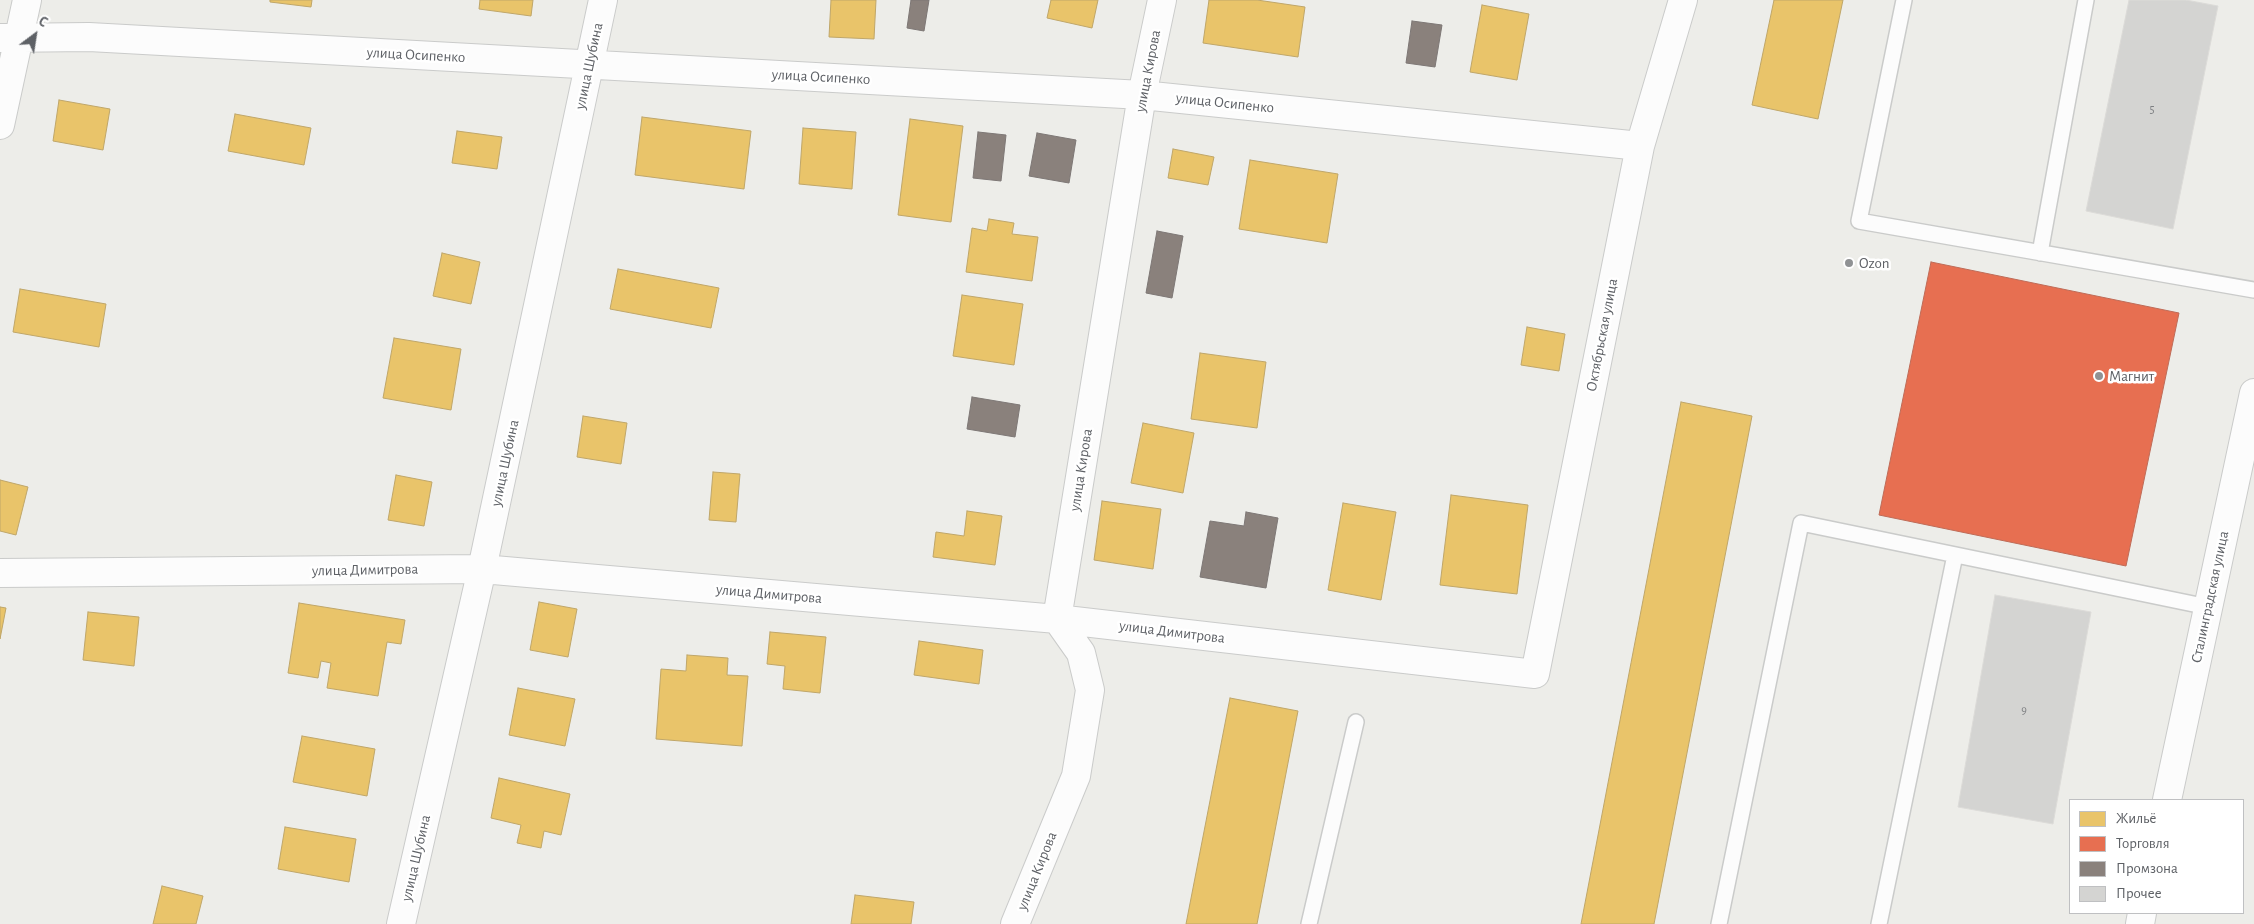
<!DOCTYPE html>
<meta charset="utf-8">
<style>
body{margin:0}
#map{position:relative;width:2254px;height:924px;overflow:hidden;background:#edede9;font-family:"Alegreya Sans",sans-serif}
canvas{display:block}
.legend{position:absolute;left:2069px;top:799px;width:175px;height:115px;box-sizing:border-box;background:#fff;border:1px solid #bfc0c2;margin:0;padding:6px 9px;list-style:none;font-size:15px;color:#5e6166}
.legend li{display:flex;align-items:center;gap:10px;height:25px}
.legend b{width:25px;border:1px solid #bfc0c2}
.north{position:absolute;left:10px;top:10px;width:50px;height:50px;-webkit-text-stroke:4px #fff;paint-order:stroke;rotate:31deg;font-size:14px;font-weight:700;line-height:20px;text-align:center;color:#5e6166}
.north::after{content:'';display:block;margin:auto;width:18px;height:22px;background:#5e6166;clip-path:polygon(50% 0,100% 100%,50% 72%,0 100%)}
</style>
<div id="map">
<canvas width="2254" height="924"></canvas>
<ul class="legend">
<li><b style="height:14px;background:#e9c46a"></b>Жильё</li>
<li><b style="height:14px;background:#e76f51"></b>Торговля</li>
<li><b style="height:14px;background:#8a817c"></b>Промзона</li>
<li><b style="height:14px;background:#d4d4d2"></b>Прочее</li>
</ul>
<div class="north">С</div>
</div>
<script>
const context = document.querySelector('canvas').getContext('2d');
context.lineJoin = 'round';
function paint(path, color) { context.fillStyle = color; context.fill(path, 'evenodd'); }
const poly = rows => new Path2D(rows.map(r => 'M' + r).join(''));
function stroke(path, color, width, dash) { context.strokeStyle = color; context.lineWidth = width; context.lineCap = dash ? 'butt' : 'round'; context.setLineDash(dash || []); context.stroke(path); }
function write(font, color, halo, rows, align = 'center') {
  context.font = font + ' "Alegreya Sans",sans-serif'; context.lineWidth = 5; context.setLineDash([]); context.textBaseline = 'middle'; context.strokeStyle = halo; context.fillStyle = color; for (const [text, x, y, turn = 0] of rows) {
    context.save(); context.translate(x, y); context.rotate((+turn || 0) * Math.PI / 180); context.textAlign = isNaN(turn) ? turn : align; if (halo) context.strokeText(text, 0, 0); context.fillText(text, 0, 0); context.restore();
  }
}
const homes = poly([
 [270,0,312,0,311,7,270,2,270,0],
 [480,0,533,0,531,16,479,9,480,0],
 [831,0,876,0,874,39,829,37,831,0],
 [1051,0,1098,0,1092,28,1047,18,1051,0],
 [1209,0,1257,0,1305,7,1298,57,1203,43,1209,0],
 [1774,0,1843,0,1818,119,1752,105,1774,0],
 [1482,5,1529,14,1517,80,1470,72,1482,5],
 [59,100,110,109,103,150,53,141,59,100],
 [235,114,311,128,304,165,228,151,235,114],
 [642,117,751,131,744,189,635,175,642,117],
 [910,119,963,126,951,222,898,215,910,119],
 [803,128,856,132,852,189,799,184,803,128],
 [457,131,502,137,497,169,452,163,457,131],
 [1173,149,1214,157,1208,185,1168,178,1173,149],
 [1250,160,1338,174,1327,243,1239,229,1250,160],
 [989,219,1014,223,1012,234,1038,237,1032,281,966,272,972,228,987,231,989,219],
 [442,253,480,262,471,304,433,296,442,253],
 [618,269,719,288,711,328,610,309,618,269],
 [20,289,106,304,99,347,13,332,20,289],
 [962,295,1023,304,1014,365,953,356,962,295],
 [1527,327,1565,334,1559,371,1521,365,1527,327],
 [394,338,461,349,451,410,383,398,394,338],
 [1200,353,1266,362,1257,428,1191,419,1200,353],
 [1681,402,1752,416,1654,924,1581,924,1681,402],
 [583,416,627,423,621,464,577,457,583,416],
 [1143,423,1194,433,1183,493,1131,483,1143,423],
 [713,472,740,474,736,522,709,520,713,472],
 [396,475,432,482,424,526,388,520,396,475],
 [0,480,28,487,16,535,0,531,0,480],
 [1451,495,1528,505,1517,594,1440,585,1451,495],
 [1102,501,1161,509,1153,569,1094,560,1102,501],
 [1343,503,1396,512,1381,600,1328,590,1343,503],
 [967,511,1002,516,995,565,933,557,936,532,964,536,967,511],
 [539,602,577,609,568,657,530,650,539,602],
 [299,603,405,620,401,644,387,642,378,696,327,688,331,663,321,661,318,678,288,673,299,603],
 [0,607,6,608,0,639,0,607],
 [88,612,139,617,134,666,83,660,88,612],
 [770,632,826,637,820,693,783,689,785,666,767,664,770,632],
 [919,641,983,650,979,684,914,675,919,641],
 [687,655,728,658,727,675,748,676,742,746,656,739,661,669,686,671,687,655],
 [518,688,575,699,565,746,509,735,518,688],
 [1230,698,1298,711,1257,924,1186,924,1230,698],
 [302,736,375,749,367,796,293,782,302,736],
 [499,778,570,794,561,835,544,831,541,848,517,843,521,825,491,818,499,778],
 [285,827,356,839,349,882,278,869,285,827],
 [162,886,203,896,196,924,153,924,162,886],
 [855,895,914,902,911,924,851,924,855,895]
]);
paint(homes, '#e9c46a');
stroke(homes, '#bfa669', 1);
const shops = poly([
 [1931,262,2179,313,2126,566,1879,515,1931,262]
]);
paint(shops, '#e76f51');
stroke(shops, '#be6b57', 1);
const industry = poly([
 [911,0,929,0,924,31,907,28,911,0],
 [1412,21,1442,25,1435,67,1406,63,1412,21],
 [978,132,1006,135,1001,181,973,178,978,132],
 [1037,133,1076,140,1069,183,1029,176,1037,133],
 [1157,231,1183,236,1172,298,1146,293,1157,231],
 [972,397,1020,405,1015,437,967,429,972,397],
 [1246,512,1278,518,1266,588,1200,577,1210,521,1244,526,1246,512]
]);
paint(industry, '#8a817c');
stroke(industry, '#7d7775', 1);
const building = poly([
 [2129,0,2186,0,2218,6,2173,229,2086,211,2129,0],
 [1995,595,2091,612,2053,824,1958,807,1995,595]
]);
paint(building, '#d4d4d2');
stroke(building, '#dcdbd8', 1);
const lane = poly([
 [1904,0,1859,221,2254,290],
 [2040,253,2086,0],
 [1309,924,1356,722],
 [1719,924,1801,523,2208,607],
 [1879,924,1955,555]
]);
const street = poly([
 [0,38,89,37,1142,95,1640,146],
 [0,125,27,0],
 [0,573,482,569,1057,619,1535,674,1640,146,1683,0],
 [2167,800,2254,393],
 [401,924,482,569,603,0],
 [1015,924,1076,776,1090,690,1081,653,1057,619,1142,95,1162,0],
 [2140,924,2142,913]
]);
stroke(lane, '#cacbca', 18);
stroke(street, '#cacbca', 30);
stroke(lane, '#fcfcfc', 15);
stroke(street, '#fcfcfc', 28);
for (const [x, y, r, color] of [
 [1849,263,5,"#909294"],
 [2099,376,5,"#909294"]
]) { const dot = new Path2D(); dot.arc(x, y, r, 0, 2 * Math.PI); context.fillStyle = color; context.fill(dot); stroke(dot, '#fff', 2); }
write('12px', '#7d7f82', null, [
 ["5",2152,109],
 ["9",2024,710]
]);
write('15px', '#5e6166', '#fff', [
 ["улица Осипенко",416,55,3],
 ["улица Шубина",589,66,-78],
 ["улица Кирова",1148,71,-79],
 ["улица Осипенко",821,77,3],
 ["улица Осипенко",1225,103,6],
 ["Октябрьская улица",1602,335,-79],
 ["улица Шубина",505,463,-78],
 ["улица Кирова",1081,470,-81],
 ["улица Димитрова",365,570,-1],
 ["улица Димитрова",769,594,5],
 ["Сталинградская улица",2210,597,-78],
 ["улица Димитрова",1172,632,7],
 ["улица Шубина",416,858,-77],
 ["улица Кирова",1037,871,-68]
]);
write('15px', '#5e6166', '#fff', [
 ["Ozon",1859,263],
 ["Магнит",2109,376]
], 'left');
</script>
